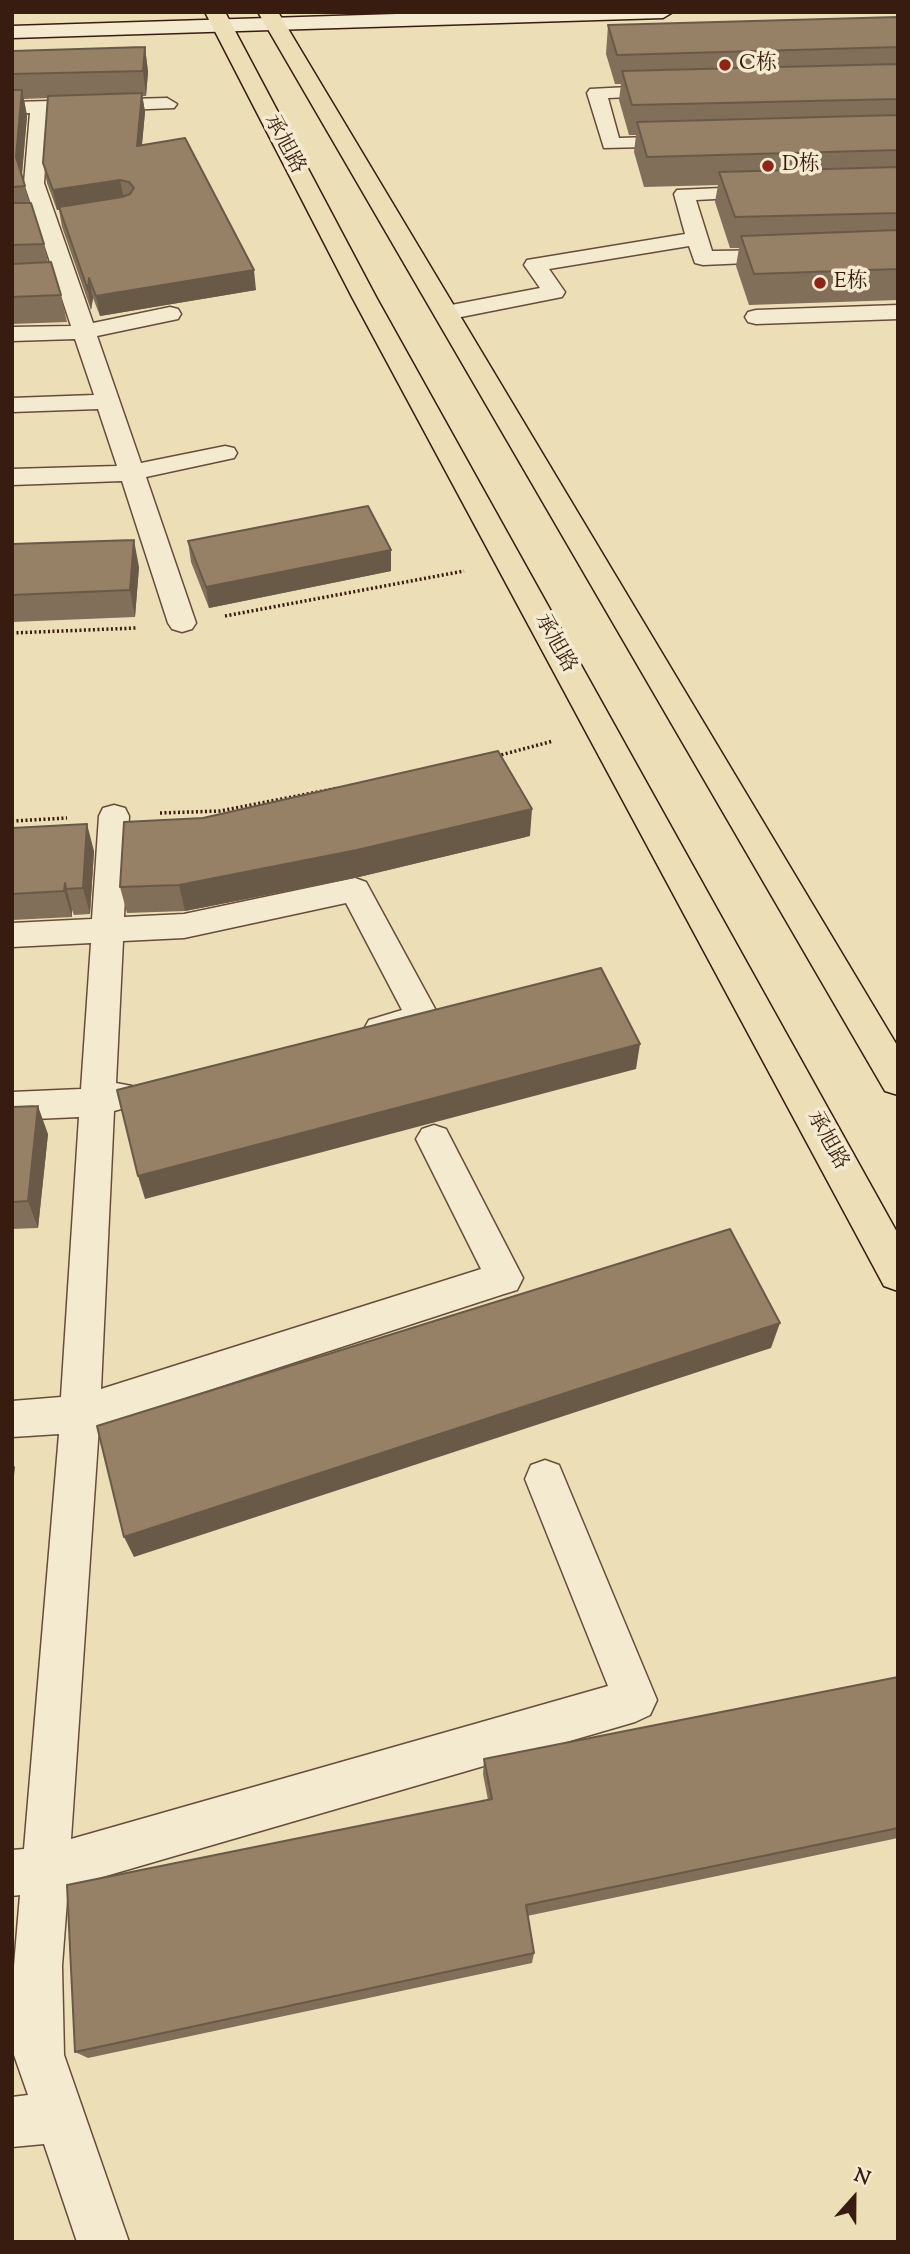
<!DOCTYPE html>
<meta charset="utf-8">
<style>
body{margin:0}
#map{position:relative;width:910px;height:2254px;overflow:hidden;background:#ecdfb7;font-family:"Sorts Mill Goudy",serif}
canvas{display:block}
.frame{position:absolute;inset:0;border:14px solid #391c10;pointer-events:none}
.north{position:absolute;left:819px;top:2163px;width:70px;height:70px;-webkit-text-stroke:5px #f3ead0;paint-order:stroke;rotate:21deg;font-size:19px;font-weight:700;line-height:28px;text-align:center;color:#391c10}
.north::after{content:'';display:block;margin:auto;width:24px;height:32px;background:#391c10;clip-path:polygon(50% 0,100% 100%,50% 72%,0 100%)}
</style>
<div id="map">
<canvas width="910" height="2254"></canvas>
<div class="frame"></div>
<div class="north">N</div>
</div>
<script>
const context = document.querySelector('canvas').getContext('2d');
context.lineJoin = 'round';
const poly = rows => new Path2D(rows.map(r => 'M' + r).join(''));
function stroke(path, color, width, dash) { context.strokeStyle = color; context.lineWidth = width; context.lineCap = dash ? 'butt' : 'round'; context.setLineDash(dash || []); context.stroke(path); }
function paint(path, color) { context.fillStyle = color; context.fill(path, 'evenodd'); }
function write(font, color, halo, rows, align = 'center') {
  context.font = font + ' "Sorts Mill Goudy","Noto Serif SC",serif'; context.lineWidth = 7; context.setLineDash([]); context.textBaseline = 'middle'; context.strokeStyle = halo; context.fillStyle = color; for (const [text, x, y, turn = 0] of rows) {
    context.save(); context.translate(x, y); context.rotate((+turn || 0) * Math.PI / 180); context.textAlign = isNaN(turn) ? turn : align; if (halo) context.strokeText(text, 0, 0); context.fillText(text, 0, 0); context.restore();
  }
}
const service = poly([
 [667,85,677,91,674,95,608,98,619,138,683,136,690,138,693,142,690,146,604,148,587,93,590,89,667,85],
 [167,98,177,104,174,108,49,113,44,183,93,323,170,307,178,309,181,314,178,319,97,336,141,463,225,446,234,448,237,453,234,458,146,477,196,623,192,629,182,632,172,629,168,623,122,481,12,485,12,469,117,466,98,409,12,412,12,398,94,395,75,339,12,341,12,327,71,326,24,183,30,113,12,114,12,102,167,98],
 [765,186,772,188,775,192,772,196,696,200,712,251,783,250,791,251,794,256,791,261,703,265,695,263,689,246,549,269,565,292,562,297,446,320,438,318,435,313,438,308,446,306,540,288,524,265,527,260,685,234,674,194,677,190,765,186],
 [898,305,898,319,756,324,748,322,745,317,748,312,756,310,898,305],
 [114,805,125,808,129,816,124,917,184,914,355,878,366,882,440,1018,435,1027,423,1031,381,1042,369,1038,364,1029,369,1020,402,1010,346,903,184,938,123,941,116,1083,132,1086,137,1096,132,1106,114,1111,101,1389,481,1269,416,1139,422,1129,434,1125,446,1129,523,1278,517,1290,504,1294,99,1426,71,1839,608,1686,525,1479,531,1465,545,1460,559,1465,657,1700,650,1715,635,1722,68,1887,62,1966,64,2055,129,2242,77,2242,44,2144,12,2147,12,2097,28,2095,14,2055,14,1966,20,1895,12,1896,12,1850,24,1849,59,1434,12,1437,12,1401,61,1397,79,1117,12,1120,12,1092,81,1089,91,943,12,947,12,923,92,919,99,816,103,808,114,805]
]);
const secondary = poly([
 [461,12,673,12,663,18,12,38,12,26,461,12]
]);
const primary = poly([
 [205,12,225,12,376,297,898,1234,898,1291,884,1286,352,297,205,12],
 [258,12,278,12,898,1047,898,1095,885,1091,258,12]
]);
stroke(service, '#664d3a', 3);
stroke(secondary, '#391c10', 3);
stroke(primary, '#391c10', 3);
stroke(poly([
 [225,616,464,571],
 [12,633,136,628],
 [497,756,553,741],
 [160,813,220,811,338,788],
 [12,821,67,818]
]), '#391c10', 3.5, [2, 2.5]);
paint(service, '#f3ead0');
paint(secondary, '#f3ead0');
paint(primary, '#ecdfb7');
paint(poly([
 [898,17,898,300,749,305,736,266,739,248,730,248,715,202,718,185,644,187,634,152,636,135,629,135,619,100,621,84,615,84,606,54,608,25],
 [145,47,148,72,146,96,142,96,145,112,142,145,256,290,100,316,93,298,91,310,62,227,59,210,57,210,47,183,43,163,48,98,24,99,27,116,22,176,29,203,44,244,48,262,61,295,67,322,12,324,12,51],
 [188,541,391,571,209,608,191,562],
 [12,544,139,567,135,617,12,622],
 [12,828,94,851,90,914,74,915,72,910,72,917,12,920],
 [530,836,359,877,185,911,127,913,120,887],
 [12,1107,48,1134,38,1228,12,1229],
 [898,1677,898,1838,527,1916,534,1953,532,1963,88,2058,75,2052,488,1800,483,1774,484,1759]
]), '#816f59');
paint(poly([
 [145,47,148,72,146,96,143,71],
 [22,90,27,116,21,183,16,157],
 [142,93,145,112,140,165,137,146],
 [120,180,124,199,57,210,53,190],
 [254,270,256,290,100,316,96,296],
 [89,278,93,298,91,310,88,290],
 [134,540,139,567,135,617,130,590],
 [391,550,391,571,209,608,206,587],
 [532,809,530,836,359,877,185,911,179,885],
 [87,824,94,851,90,914,83,888],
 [65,883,72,910,72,917,64,891],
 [640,1044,636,1069,145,1199,138,1176],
 [38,1106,48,1134,38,1228,28,1201],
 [780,1323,771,1348,134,1557,124,1537],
 [12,1463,15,1467,12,1494]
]), '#695a48');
const building = poly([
 [898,17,898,47,617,55,608,25,898,17],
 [145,47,143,71,12,74,12,51,145,47],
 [898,64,898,99,632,105,622,71,898,64],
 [12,90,22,90,16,157,25,186,12,187,12,90],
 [142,93,137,146,185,138,254,270,96,296,89,278,88,290,59,207,122,197,130,194,134,188,129,182,120,180,53,190,43,163,48,96,142,93],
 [898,115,898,150,647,157,637,122,898,115],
 [898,167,898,213,735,217,719,172,898,167],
 [12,203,31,203,44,244,12,245,12,203],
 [898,230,898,269,754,274,741,236,898,230],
 [51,262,61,295,12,297,12,264,51,262],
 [368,506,391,550,206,587,188,541,368,506],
 [134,540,130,590,12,595,12,544,134,540],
 [498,751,532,809,357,850,179,885,120,887,124,822,203,818,498,751],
 [87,824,83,888,66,889,65,883,64,891,12,894,12,828,87,824],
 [601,968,640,1044,138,1176,117,1090,601,968],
 [38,1106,28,1201,12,1202,12,1107,38,1106],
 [730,1229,780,1323,124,1537,97,1426,730,1229],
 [898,1677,898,1828,526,1905,534,1953,75,2052,67,1885,492,1799,484,1759,898,1677]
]);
paint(building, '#968167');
stroke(building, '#695a48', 2);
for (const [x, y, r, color] of [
 [725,65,7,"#8f2418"],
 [768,166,7,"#8f2418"],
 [820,283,7,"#8f2418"]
]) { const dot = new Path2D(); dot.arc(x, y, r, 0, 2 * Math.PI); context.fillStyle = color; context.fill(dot); stroke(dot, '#f3ead0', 2.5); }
write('21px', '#391c10', '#f3ead0', [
 ["C栋",739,65],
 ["D栋",782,166],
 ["E栋",834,283]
], 'left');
write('21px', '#391c10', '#f3ead0', [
 ["承旭路",283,145,62],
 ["承旭路",554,644,61],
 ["承旭路",826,1141,61]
]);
</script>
